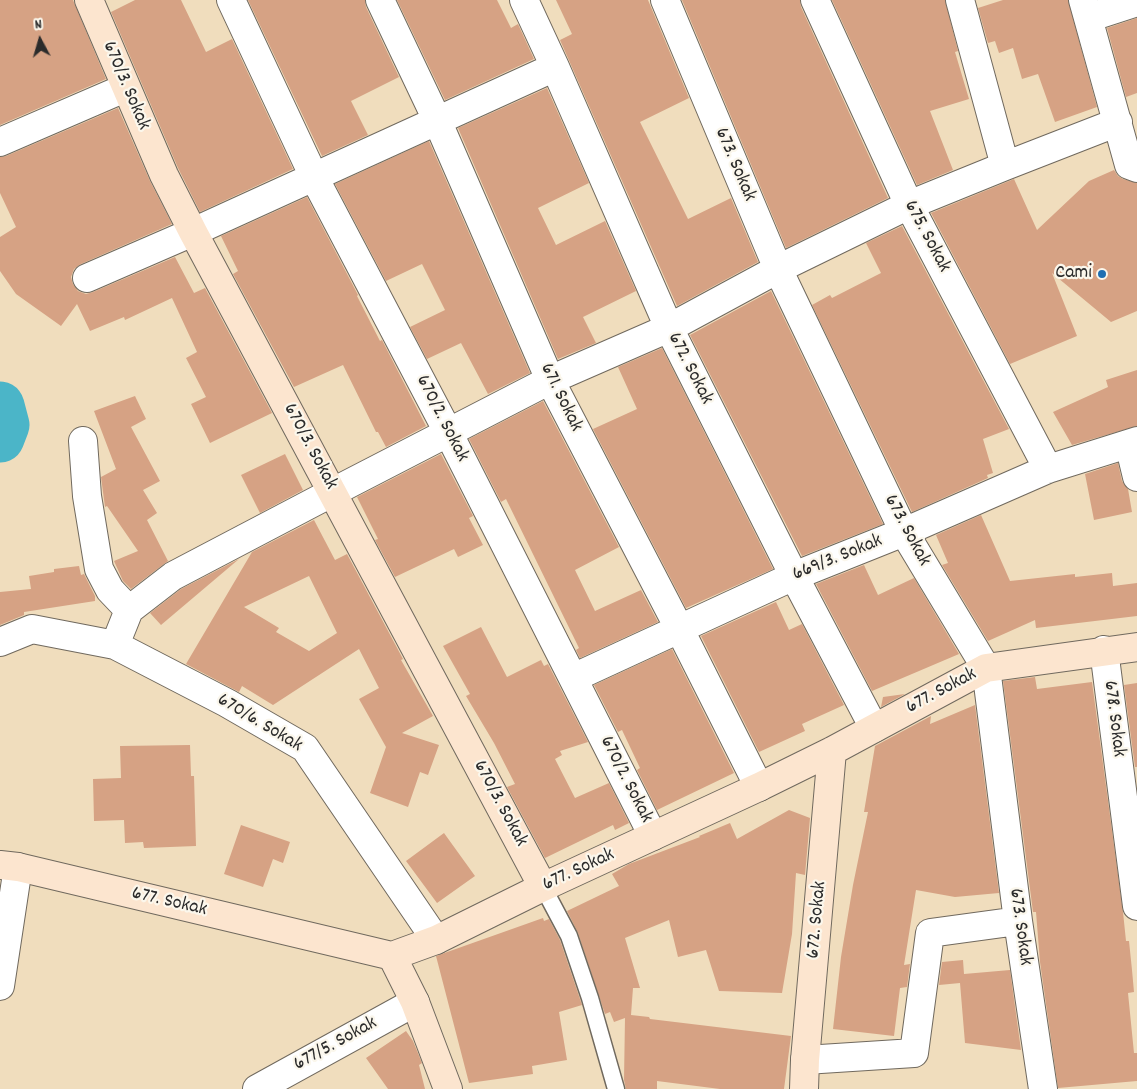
<!DOCTYPE html>
<style>
body{margin:0}
#map{position:relative;width:1137px;height:1089px;overflow:hidden;background:#f0ddbd;font-family:Dekko,sans-serif}
canvas{display:block}
.north{position:absolute;left:15px;top:15px;width:50px;height:50px;-webkit-text-stroke:4px #fbf7ec;paint-order:stroke;rotate:354deg;font-size:14px;font-weight:700;line-height:20px;text-align:center;color:#2b2b2b}
.north::after{content:'';display:block;margin:auto;width:18px;height:22px;background:#2b2b2b;clip-path:polygon(50% 0,100% 100%,50% 72%,0 100%)}
</style>
<div id="map">
<canvas width="1137" height="1089"></canvas>
<div class="north">N</div>
</div>
<script>
const context = document.querySelector('canvas').getContext('2d');
context.lineJoin = 'round';
const poly = rows => new Path2D(rows.map(r => 'M' + r).join(''));
function stroke(path, color, width, dash) { context.strokeStyle = color; context.lineWidth = width; context.lineCap = dash ? 'butt' : 'round'; context.setLineDash(dash || []); context.stroke(path); }
function paint(path, color) { context.fillStyle = color; context.fill(path, 'evenodd'); }
function write(font, color, halo, rows, align = 'center') {
  context.font = font + ' Dekko,sans-serif'; context.lineWidth = 4.5; context.setLineDash([]); context.textBaseline = 'middle'; context.strokeStyle = halo; context.fillStyle = color; for (const [text, x, y, turn = 0] of rows) {
    context.save(); context.translate(x, y); context.rotate((+turn || 0) * Math.PI / 180); context.textAlign = isNaN(turn) ? turn : align; if (halo) context.strokeText(text, 0, 0); context.fillText(text, 0, 0); context.restore();
  }
}
stroke(poly([
 [0,406,5,425,0,438]
]), '#4bb5c8', 49);
paint(poly([
 [0,0,73,0,106,79,0,125],
 [135,0,181,0,206,52,232,39,293,169,200,212,178,168,111,12],
 [248,0,365,0,366,7,399,77,351,101,368,135,322,156],
 [397,0,497,0,511,28,518,24,534,59,445,100],
 [556,0,648,0,689,98,640,122,688,219,731,198,758,262,677,306,560,40,572,34],
 [682,0,800,0,801,7,888,198,786,248],
 [832,0,945,0,958,51,955,52,969,99,930,111,953,170,917,185],
 [1003,0,1068,0,1097,107,1055,122,1038,74,1022,79,1013,48,999,53,995,41,988,43,978,8],
 [1137,18,1137,93,1126,97,1107,28],
 [547,88,589,183,538,208,556,245,605,221,636,291,583,317,596,343,558,359,458,128],
 [118,108,150,181,172,224,81,264,74,269,71,277,73,284,78,291,86,294,93,292,175,257,194,293,205,288,272,413,210,443,191,404,206,397,186,358,197,352,172,298,125,320,124,317,90,331,77,304,61,326,16,294,0,271,0,237,16,227,0,193,0,157,6,156],
 [429,141,530,373,488,394,461,343,427,359,410,327,445,310,422,264,386,281,335,184],
 [1114,170,1118,176,1123,179,1137,183,1137,311,1111,322,1052,273,1077,336,1010,364,931,213,1014,179,1037,230,1089,181],
 [307,197,358,295,357,296,380,341,382,340,426,426,386,447,378,432,376,432,343,365,294,387,233,274,238,271,221,236],
 [902,226,1009,429,983,439,993,473,987,475,988,478,912,512,812,305,830,295,832,298,881,273,866,243],
 [771,291,883,524,802,556,690,335],
 [662,348,773,569,686,608,593,429,637,409,618,367],
 [1137,370,1137,426,1072,445,1053,412,1108,387,1106,380],
 [135,396,146,419,131,427,160,481,143,490,157,513,147,520,168,561,131,589,123,581,114,561,138,551,107,506,105,507,101,477,116,469,94,411],
 [543,401,619,547,575,570,595,611,641,590,658,622,580,658,576,650,579,648,506,499,501,502,469,439],
 [285,454,303,490,260,513,241,475],
 [441,454,473,516,469,518,483,545,458,557,454,549,395,577,375,540,378,539,357,497],
 [1118,463,1122,481,1128,489,1132,512,1094,520,1085,474],
 [981,515,1010,581,1075,574,1075,577,1112,573,1113,586,1137,583,1137,616,1036,628,1035,620,988,641,942,565,948,563,936,535],
 [314,520,335,560,347,554,403,659,401,660,433,716,402,733,439,745,428,775,420,772,408,807,370,793,386,747,359,699,379,688,359,649,273,705,242,686,239,692,186,664,252,552],
 [309,576,337,633,309,651,276,632,279,628,244,607],
 [239,559,161,625,150,613,181,589],
 [864,565,878,595,914,578,959,654,872,691,816,584],
 [79,566,81,575,84,574,95,596,95,601,24,612,24,615,0,625,0,592,31,589,29,576,54,572,54,569],
 [776,602,789,630,802,624,844,705,802,724,805,731,759,752,701,636],
 [481,627,507,677,541,660,544,666,548,664,588,742,560,751,562,755,555,759,575,798,609,783,629,823,615,830,613,825,545,858,507,787,515,784,494,743,466,696,470,694,443,646],
 [672,649,734,773,657,810,637,770,640,768,622,730,618,732,594,685],
 [1035,677,1037,689,1092,682,1123,912,1126,941,1129,941,1132,970,1134,992,1128,993,1134,1053,1137,1053,1137,1081,1058,1088,1040,962,1036,912,1033,912,1003,681],
 [1137,683,1137,767,1135,767,1124,685],
 [905,694,881,707,883,697],
 [975,705,999,893,955,897,916,890,904,965,910,964,907,987,900,988,894,1036,833,1029,841,957,853,885,868,812,864,812,875,746,931,716,930,724],
 [190,745,191,776,194,776,196,846,144,848,143,842,125,843,124,820,94,821,93,779,121,778,120,746],
 [789,810,810,818,805,875,796,873,792,934,782,993,719,991,706,950,678,957,669,920,625,938,640,988,633,988,631,1015,649,1017,650,1019,791,1036,784,1089,720,1089,657,1081,657,1089,626,1089,624,1080,625,1018,614,1022,610,1012,605,1014,578,933,567,911,619,886,612,874,629,864,700,837,699,836,730,823,737,839],
 [241,825,290,842,283,863,273,859,263,887,224,874],
 [444,833,475,876,437,903,406,861],
 [543,918,544,921,549,919,560,940,582,1005,559,1012,567,1060,532,1066,533,1074,469,1083,436,956],
 [963,960,964,974,1010,970,1021,1050,965,1043,960,983,939,985,942,962],
 [406,1031,413,1041,422,1063,419,1065,425,1089,388,1089,366,1058]
]), '#d6a284');
const lane = poly([
 [543,887,569,936,590,998,616,1089]
]);
const street = poly([
 [231,0,314,177,448,432,653,836],
 [380,0,437,120,550,380,680,630,759,787],
 [524,0,555,67,669,328,794,576,874,728],
 [665,0,778,269,904,532,986,668,1018,921,1043,1089],
 [815,0,909,205,1048,469],
 [960,0,1005,166],
 [1083,0,1129,165,1137,168],
 [1088,18,1137,2],
 [0,142,125,88],
 [87,278,193,232,555,67],
 [83,441,87,496,99,569,110,590,129,610],
 [1129,444,1137,477],
 [0,642,32,629,115,645,227,703,305,748,436,940],
 [115,645,129,610,173,576,333,492,550,380,669,328,778,269,909,205,1005,166,1118,122],
 [1104,650,1137,906],
 [573,678,794,576,904,532,1048,469,1137,441],
 [0,986,18,867],
 [805,1060,914,1053,930,933,1018,921],
 [257,1089,415,1002]
]);
const secondary = poly([
 [89,0,164,175,193,232,543,887],
 [0,865,18,867,392,956,436,940,543,887,759,787,832,751,986,668,1137,647],
 [392,956,415,1002,448,1089],
 [804,1089,805,1060,832,751]
]);
stroke(lane, '#70695e', 19);
stroke(street, '#70695e', 30);
stroke(secondary, '#70695e', 30);
stroke(lane, '#fff', 16);
stroke(street, '#fff', 28);
stroke(secondary, '#fce5cf', 28);
for (const [x, y, r, color] of [
 [1102,274,5,"#1f6fb2"]
]) { const dot = new Path2D(); dot.arc(x, y, r, 0, 2 * Math.PI); context.fillStyle = color; context.fill(dot); stroke(dot, '#fbf7ec', 2); }
write('20px', '#2b2b2b', '#fbf7ec', [
 ["670/3. Sokak",125,86,67],
 ["673. Sokak",734,165,67],
 ["675. Sokak",926,237,62],
 ["672. Sokak",689,369,63],
 ["671. Sokak",560,398,64],
 ["670/2. Sokak",441,419,63],
 ["670/3. Sokak",309,447,62],
 ["673. Sokak",906,531,62],
 ["669/3. Sokak",838,559,-22],
 ["677. Sokak",942,692,-28],
 ["678. Sokak",1113,719,83],
 ["670/6. Sokak",259,724,31],
 ["670/2. Sokak",625,780,63],
 ["670/3. Sokak",499,804,62],
 ["677. Sokak",579,871,-25],
 ["677. Sokak",169,903,13],
 ["672. Sokak",818,920,-85],
 ["673. Sokak",1019,927,82],
 ["677/5. Sokak",336,1045,-29]
]);
write('20px', '#2b2b2b', '#fbf7ec', [
 ["Cami",1092,274]
], 'right');
</script>
